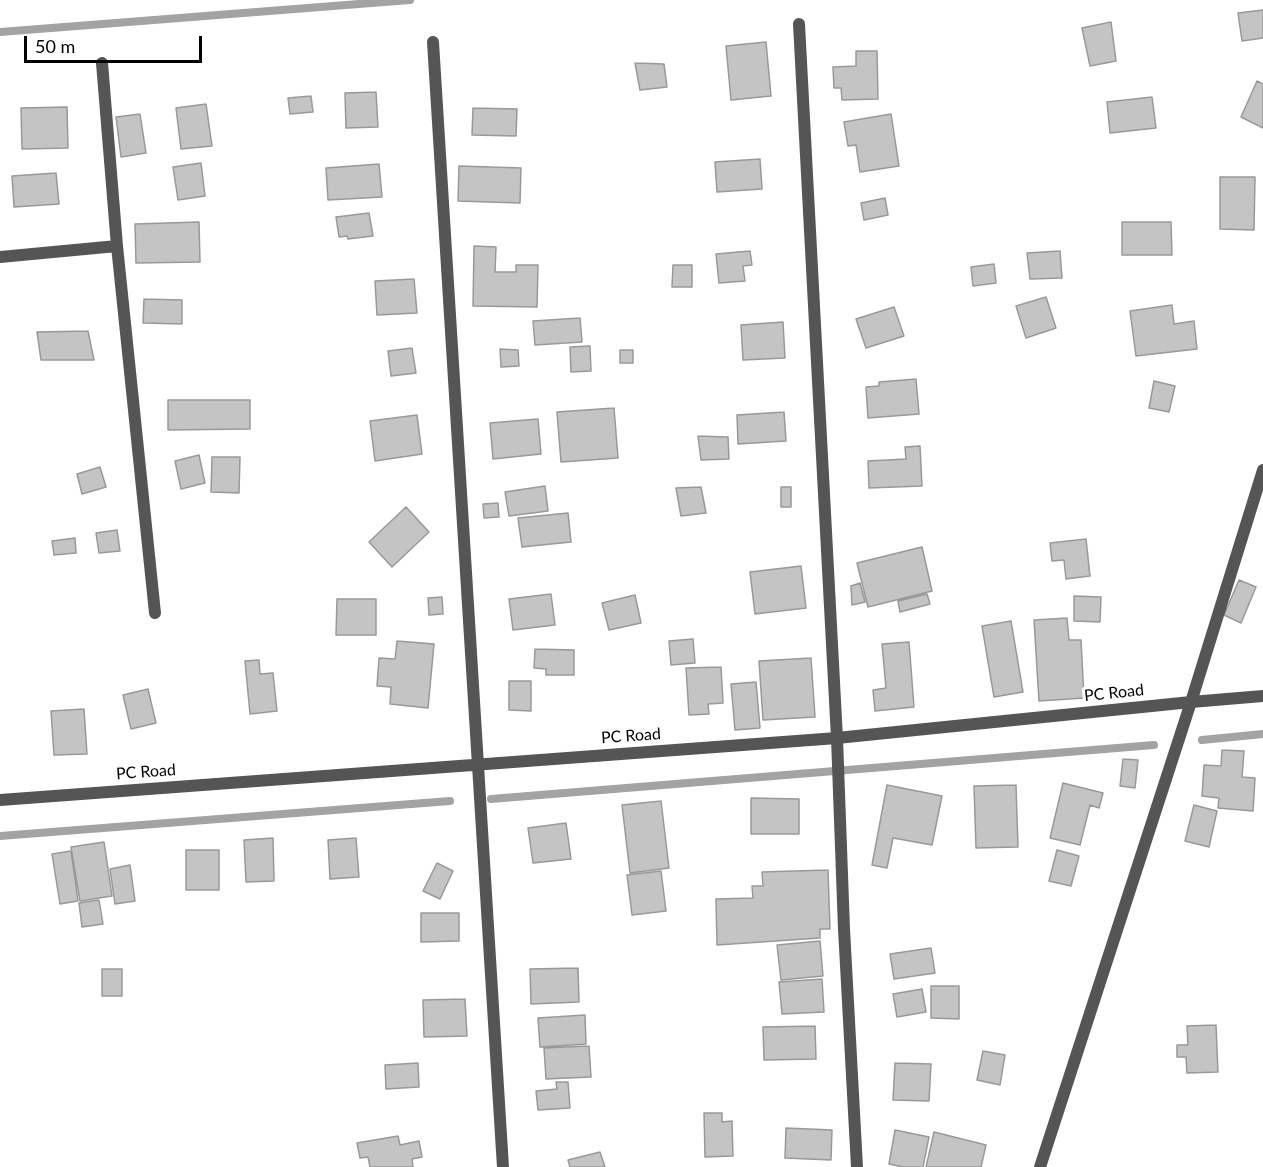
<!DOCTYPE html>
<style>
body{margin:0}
#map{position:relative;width:1263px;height:1167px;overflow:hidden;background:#fff;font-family:Lato,sans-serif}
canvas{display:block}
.scale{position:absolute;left:24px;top:36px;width:178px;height:27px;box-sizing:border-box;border:3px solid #000;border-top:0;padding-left:8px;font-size:18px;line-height:21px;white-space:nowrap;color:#000;-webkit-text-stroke:4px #fff;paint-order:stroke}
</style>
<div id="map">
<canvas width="1263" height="1167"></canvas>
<div class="scale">50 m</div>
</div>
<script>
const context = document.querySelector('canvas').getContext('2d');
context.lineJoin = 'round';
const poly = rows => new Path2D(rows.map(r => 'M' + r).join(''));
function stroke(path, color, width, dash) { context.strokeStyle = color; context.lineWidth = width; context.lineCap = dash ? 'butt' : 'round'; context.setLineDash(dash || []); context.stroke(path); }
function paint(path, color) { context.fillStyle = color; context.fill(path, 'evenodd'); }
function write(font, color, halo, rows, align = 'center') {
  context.font = font + ' Lato,sans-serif'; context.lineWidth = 6; context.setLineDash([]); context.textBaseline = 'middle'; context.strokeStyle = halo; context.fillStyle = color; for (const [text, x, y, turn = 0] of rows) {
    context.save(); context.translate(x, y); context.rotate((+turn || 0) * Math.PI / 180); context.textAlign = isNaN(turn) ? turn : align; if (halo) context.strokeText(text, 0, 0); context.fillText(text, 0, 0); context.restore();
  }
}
stroke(poly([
 [0,32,410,0],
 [1202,740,1263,734],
 [491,799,1154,745],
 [0,836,450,801]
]), '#a3a3a3', 8);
const building = poly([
 [1263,10,1263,38,1242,41,1238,13,1263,10],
 [1111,22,1116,61,1090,66,1082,28,1111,22],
 [766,42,771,96,731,100,726,46,766,42],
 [856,51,877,51,878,99,842,100,841,88,834,88,833,67,856,66,856,51],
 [635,63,664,64,667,87,640,90,635,63],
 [1257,81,1263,84,1263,128,1241,117,1257,81],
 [376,92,378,127,346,128,345,93,376,92],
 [311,96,313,112,290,114,288,98,311,96],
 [1152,97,1156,128,1110,133,1107,102,1152,97],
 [206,104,212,146,181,149,176,108,206,104],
 [67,107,68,148,22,149,21,108,67,107],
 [473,108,517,109,516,136,472,135,473,108],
 [140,114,146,153,121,157,116,117,140,114],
 [891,114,899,166,860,172,856,145,848,146,844,122,891,114],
 [760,159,762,189,717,192,715,162,760,159],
 [201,163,205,196,178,200,173,167,201,163],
 [379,164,382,197,328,200,326,168,379,164],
 [459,166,521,168,520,203,458,201,459,166],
 [56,173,59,204,14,207,12,176,56,173],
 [1220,177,1255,177,1254,230,1220,229,1220,177],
 [885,198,888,215,864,220,861,203,885,198],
 [369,213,373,236,348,239,347,236,339,237,336,217,369,213],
 [199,222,200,262,136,263,135,224,199,222],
 [1122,222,1171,222,1172,255,1122,255,1122,222],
 [474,246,496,247,495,272,516,272,516,265,538,265,537,307,473,306,474,246],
 [750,251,752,265,743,266,745,281,719,283,716,254,750,251],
 [1060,251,1062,278,1030,279,1027,253,1060,251],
 [994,264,996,283,973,286,971,267,994,264],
 [673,265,692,265,692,287,672,287,673,265],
 [414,279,417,313,377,315,375,281,414,279],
 [1046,297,1056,328,1026,338,1016,306,1046,297],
 [144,299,182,300,182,324,143,323,144,299],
 [1172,305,1174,324,1194,321,1197,349,1136,356,1130,311,1172,305],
 [894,307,904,336,866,348,856,319,894,307],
 [580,318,582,342,535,345,533,321,580,318],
 [783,322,785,358,743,360,741,325,783,322],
 [88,331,94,360,41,360,37,332,88,331],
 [590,346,591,371,571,372,570,347,590,346],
 [412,348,416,373,391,376,388,351,412,348],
 [500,349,518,350,519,366,501,367,500,349],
 [620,350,633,350,633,363,620,363,620,350],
 [916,379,919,414,868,418,866,387,879,386,879,382,916,379],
 [1154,381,1175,386,1169,412,1149,408,1154,381],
 [168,400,250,400,250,429,168,430,168,400],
 [614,408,618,458,561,462,557,412,614,408],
 [784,412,786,441,738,444,737,415,784,412],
 [417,415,422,454,375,461,370,421,417,415],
 [538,419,541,454,493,459,490,423,538,419],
 [698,436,728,437,729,459,701,460,698,436],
 [920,446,922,486,869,488,868,461,906,459,905,447,920,446],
 [199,455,205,483,181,489,175,461,199,455],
 [212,457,240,457,239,493,211,492,212,457],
 [100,467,106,487,82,494,77,474,100,467],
 [545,486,548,511,509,516,505,492,545,486],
 [701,487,706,513,681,516,676,488,701,487],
 [781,487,791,487,791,507,781,507,781,487],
 [498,503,499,517,484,518,483,504,498,503],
 [406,507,429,532,392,567,369,542,406,507],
 [568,513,571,542,522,547,518,518,568,513],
 [117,530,120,551,99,553,96,533,117,530],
 [75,538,76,553,54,555,52,541,75,538],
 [1086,539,1090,576,1066,579,1064,560,1052,561,1050,543,1086,539],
 [922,547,932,591,868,607,857,563,922,547],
 [801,566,806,608,755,614,750,572,801,566],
 [1239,580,1256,587,1241,623,1224,615,1239,580],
 [860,583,865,602,852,605,851,586,860,583],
 [551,594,555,625,513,630,509,599,551,594],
 [927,594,930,604,900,612,898,601,927,594],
 [635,595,641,623,609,630,602,603,635,595],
 [1074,596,1101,597,1100,622,1074,621,1074,596],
 [442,597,443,614,429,615,428,598,442,597],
 [337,599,376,599,376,635,336,635,337,599],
 [1067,618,1069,640,1081,640,1084,698,1039,701,1034,620,1067,618],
 [1011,621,1023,692,994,697,982,626,1011,621],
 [693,639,695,663,671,665,669,641,693,639],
 [397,641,434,644,428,708,390,704,391,687,377,686,379,658,395,659,397,641],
 [909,642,914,707,875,711,873,690,886,688,882,644,909,642],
 [535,649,574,650,574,675,546,675,546,669,534,668,535,649],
 [811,658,815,717,763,720,759,661,811,658],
 [259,660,260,674,273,673,277,711,250,714,245,661,259,660],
 [721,667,723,703,708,704,709,714,689,715,686,668,721,667],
 [509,681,531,681,531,711,509,710,509,681],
 [756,682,760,728,735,730,731,684,756,682],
 [148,689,156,723,131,729,123,695,148,689],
 [84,709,87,754,54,755,51,711,84,709],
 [1222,750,1244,751,1242,777,1255,778,1253,811,1218,808,1219,798,1202,796,1204,765,1221,766,1222,750],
 [1123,759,1138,760,1135,788,1120,786,1123,759],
 [1063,783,1103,793,1099,808,1090,805,1080,845,1050,838,1063,783],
 [887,785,942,796,932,845,893,838,887,868,872,865,887,785],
 [1016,785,1018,847,976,848,974,786,1016,785],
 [751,798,799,799,799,834,751,834,751,798],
 [661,801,669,868,630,873,622,805,661,801],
 [1194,805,1217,811,1209,847,1185,841,1194,805],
 [566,823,571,859,533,863,528,828,566,823],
 [273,838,274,881,246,882,244,840,273,838],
 [356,838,359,877,330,879,328,840,356,838],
 [104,842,112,896,80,901,71,847,104,842],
 [186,850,219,850,219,890,186,890,186,850],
 [1057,850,1079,856,1071,886,1049,881,1057,850],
 [71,851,78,901,60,904,52,854,71,851],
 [437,863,453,871,440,899,423,891,437,863],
 [130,865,135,901,115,904,110,869,130,865],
 [828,870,830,929,820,929,820,938,717,945,716,899,753,898,752,886,763,886,762,872,828,870],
 [661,871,666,911,632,915,627,875,661,871],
 [99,900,103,924,82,927,79,903,99,900],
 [421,913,459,913,459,941,421,942,421,913],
 [820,941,823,976,781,980,777,945,820,941],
 [931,948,935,973,894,979,890,954,931,948],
 [578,968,579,1002,531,1004,530,969,578,968],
 [102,969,122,969,122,996,102,996,102,969],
 [822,979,824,1012,782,1014,779,982,822,979],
 [931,986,959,986,959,1019,931,1018,931,986],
 [922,989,926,1012,897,1017,893,994,922,989],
 [465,999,467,1036,424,1037,423,1000,465,999],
 [585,1015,586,1044,540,1047,538,1018,585,1015],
 [1216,1025,1218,1072,1187,1073,1186,1057,1177,1057,1177,1045,1188,1045,1187,1026,1216,1025],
 [815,1026,816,1059,764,1060,763,1027,815,1026],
 [589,1046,591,1077,546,1079,544,1048,589,1046],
 [983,1051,1005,1055,1000,1085,977,1080,983,1051],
 [418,1063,419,1087,386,1089,385,1065,418,1063],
 [895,1063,931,1064,929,1101,893,1100,895,1063],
 [556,1082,568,1082,570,1108,538,1110,536,1091,557,1089,556,1082],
 [704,1113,722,1113,722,1122,732,1121,733,1156,705,1157,704,1113],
 [786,1128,832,1130,831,1160,785,1158,786,1128],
 [895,1130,929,1137,923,1167,903,1167,889,1164,895,1130],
 [934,1132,986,1145,981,1167,926,1167,934,1132],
 [398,1136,400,1145,419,1141,422,1157,412,1159,413,1167,370,1167,368,1157,360,1158,357,1143,398,1136],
 [600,1152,605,1167,570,1167,568,1160,600,1152]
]);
paint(building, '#c4c4c4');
stroke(building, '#999', 1.5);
stroke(poly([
 [799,24,837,738,844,929,857,1167],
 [433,42,503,1167],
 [102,63,117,246,155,613],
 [0,257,117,246],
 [0,800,837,738,1191,702,1263,696],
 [1040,1167,1191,702,1263,470]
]), '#555', 12);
write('16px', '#000', '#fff', [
 ["PC Road",1114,693,-6],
 ["PC Road",631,736,-4],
 ["PC Road",146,772,-4]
]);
</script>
